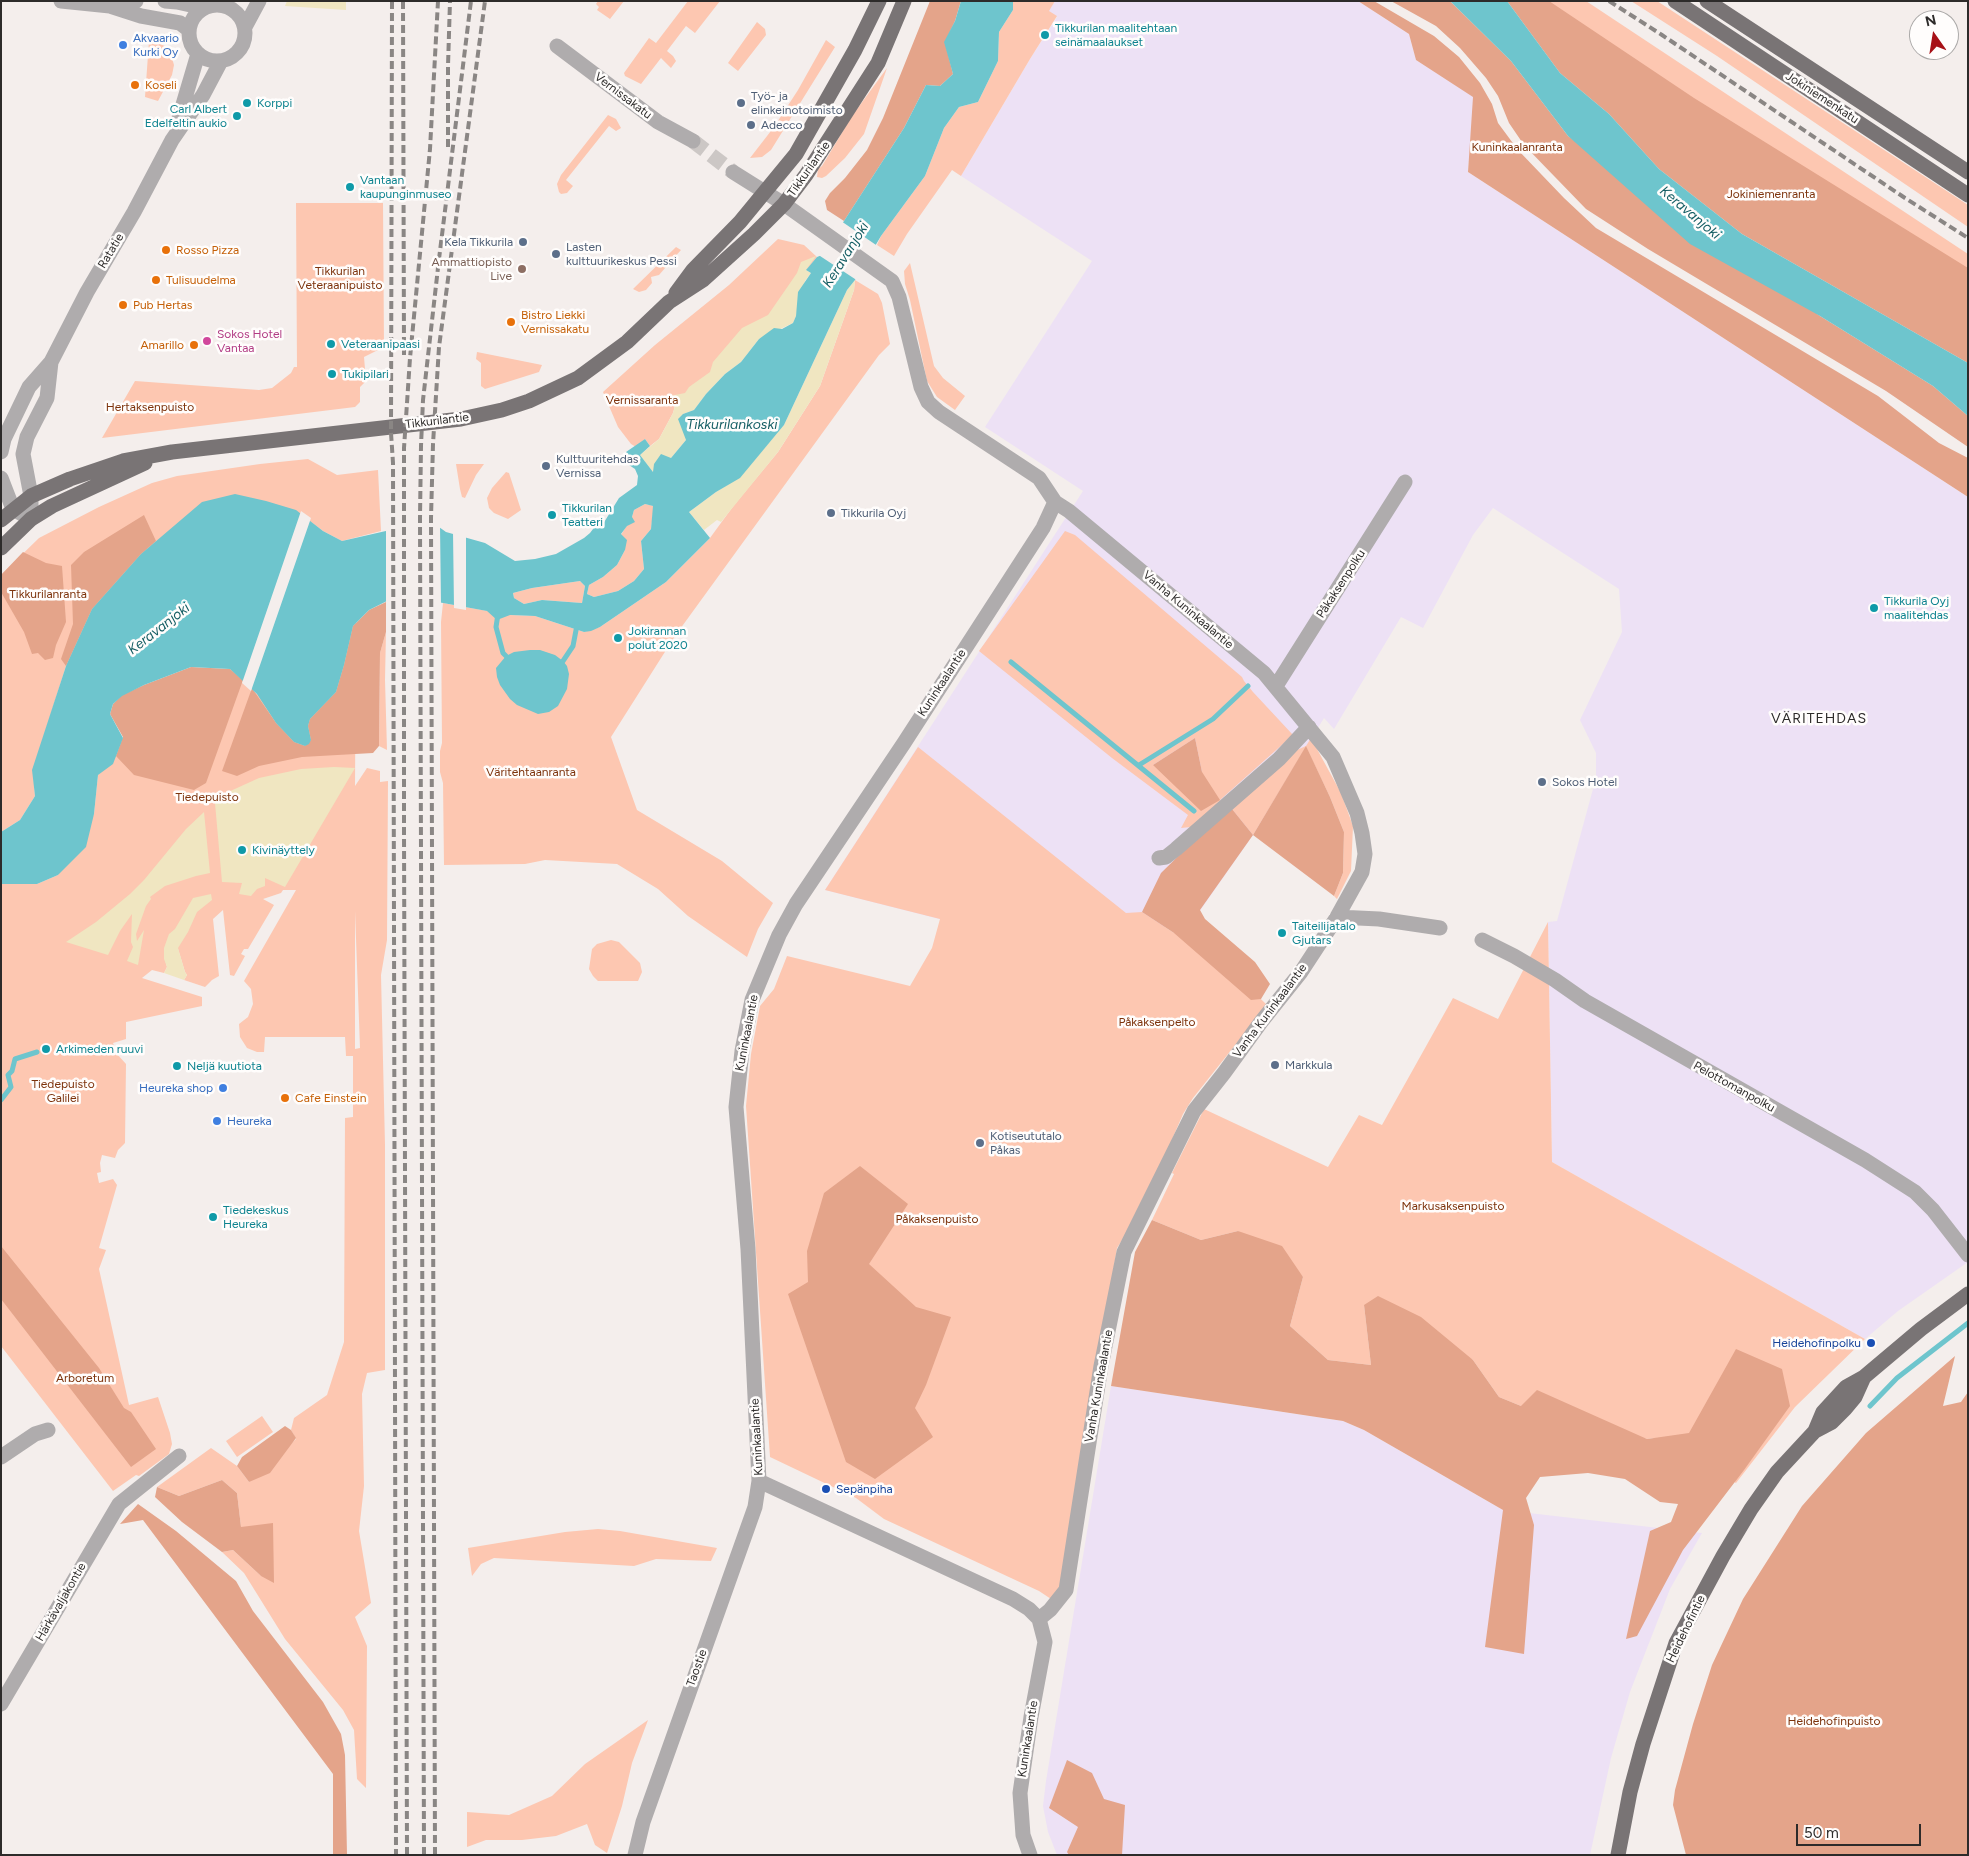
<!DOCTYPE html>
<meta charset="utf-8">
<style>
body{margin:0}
#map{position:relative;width:1969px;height:1856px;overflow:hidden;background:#f4eeec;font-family:Figtree,sans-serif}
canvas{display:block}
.frame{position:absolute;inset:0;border:2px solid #2d2b2a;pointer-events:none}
.north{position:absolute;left:1909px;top:10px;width:50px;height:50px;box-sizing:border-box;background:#fffdfc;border:1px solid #aba9a8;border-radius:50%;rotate:347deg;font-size:14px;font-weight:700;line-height:20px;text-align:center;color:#2d2b2a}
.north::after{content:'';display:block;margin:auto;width:18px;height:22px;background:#a71117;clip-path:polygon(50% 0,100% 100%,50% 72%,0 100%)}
.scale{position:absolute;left:1796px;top:1824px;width:125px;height:22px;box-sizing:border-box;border:2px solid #2d2b2a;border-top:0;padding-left:6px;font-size:15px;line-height:18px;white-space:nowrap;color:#2d2b2a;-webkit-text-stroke:4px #fffdfc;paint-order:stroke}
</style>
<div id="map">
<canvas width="1969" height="1856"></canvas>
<div class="frame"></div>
<div class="north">N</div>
<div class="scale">50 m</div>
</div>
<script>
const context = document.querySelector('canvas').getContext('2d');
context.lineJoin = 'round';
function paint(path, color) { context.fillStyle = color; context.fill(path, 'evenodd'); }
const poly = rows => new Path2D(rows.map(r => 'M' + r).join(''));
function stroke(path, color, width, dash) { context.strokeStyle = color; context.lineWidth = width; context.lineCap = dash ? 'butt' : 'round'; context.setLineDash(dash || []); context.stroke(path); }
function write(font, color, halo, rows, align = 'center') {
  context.font = font + ' Figtree,sans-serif'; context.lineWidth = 5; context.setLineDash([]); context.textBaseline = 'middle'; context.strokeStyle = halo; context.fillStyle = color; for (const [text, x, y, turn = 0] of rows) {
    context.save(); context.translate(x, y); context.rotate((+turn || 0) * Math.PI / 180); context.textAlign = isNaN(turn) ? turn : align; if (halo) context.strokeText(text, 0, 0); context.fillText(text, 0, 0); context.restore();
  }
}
paint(poly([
 [1055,1,1358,1,1409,34,1416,60,1474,97,1468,172,1968,497,1968,1262,1898,1311,1865,1339,1552,1162,1548,922,1557,921,1596,778,1596,753,1580,720,1622,632,1619,589,1493,508,1473,535,1423,628,1401,617,1334,729,1324,718,1253,835,1188,928,947,921,825,890,1083,491,985,427,1092,261,961,176,1030,59,1057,17,1048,11],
 [1111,1386,1343,1421,1364,1430,1503,1510,1702,1533,1670,1589,1630,1692,1611,1758,1590,1855,1057,1855,1048,1832,1043,1806,1046,1781]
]), '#ede1f5');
paint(poly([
 [598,1,624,1,610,19,597,10,599,7,596,4],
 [688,1,720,1,695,33,686,26,667,51,673,56,676,61,671,68,661,58,641,84,625,76,624,73,649,38,656,43],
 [1013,1,1055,1,1049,11,1057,16,1030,59,961,176,952,170,907,234,894,256,877,245,881,236,925,176,944,128,959,107,978,102,998,61,999,32,1013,10],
 [1507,1,1586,1,1968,254,1968,363],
 [1631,1,1657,1,1968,205,1968,227,1717,56],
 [757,22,765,29,766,35,738,71,728,63],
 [826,40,835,47,771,150,762,157,750,158,774,127,798,90],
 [149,41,158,43,169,48,174,65,172,75,158,101,145,97],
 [887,68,864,134,845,158,826,176,822,178,817,177,818,169,822,166,852,116],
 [608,115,616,119,621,128,616,131,609,126,566,180,573,186,567,193,561,194,559,192,557,184,561,175],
 [296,203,383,203,384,347,364,357,366,381,360,387,360,402,355,407,102,438,135,381,259,390,272,388,291,373,294,367,297,367],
 [778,239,804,245,817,257,802,275,771,324,676,402,673,413,659,439,650,446,645,439,636,447,631,444,618,427,603,392,655,345,729,285],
 [676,247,681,250,672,260,666,262,666,267,659,275,651,277,652,283,646,290,639,292,633,289],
 [910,263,934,366,943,378,965,396,955,410,937,397,927,381,910,300,905,284,904,271],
 [855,280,878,294,882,303,890,344,879,355,675,636,611,737,637,810,722,861,773,903,758,929,747,957,688,916,658,889,617,864,545,860,525,864,444,865,443,783,440,772,440,751,442,743,441,622,443,603,510,615,535,616,584,632,600,627,666,582,710,538,734,505,778,452,820,386,854,290],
 [477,352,542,365,539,372,485,389,481,386,481,363,476,359],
 [308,459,337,475,378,470,381,531,342,541,323,531,299,513,66,666,33,770,35,796,20,820,1,832,1,575,39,538,99,507,152,483,177,476,260,464],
 [456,464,484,464,476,475,465,498,462,497,460,489],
 [506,472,509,473,521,510,508,519,494,513,489,508,487,498,492,488],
 [645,504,654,506,651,529,641,541,644,569,634,581,618,591,594,597,587,594,589,585,603,577,617,565,625,550,621,535,632,517,634,510],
 [1065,531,1075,535,1242,677,1244,681,1253,692,1293,735,1220,800,1221,802,1191,827,1181,828,1188,815,1112,758,979,651],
 [1195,738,1202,772,1153,765],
 [580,581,585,586,582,603,542,600,524,604,514,598,513,593,532,588],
 [356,622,355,786,367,768,380,771,380,782,388,781,387,940,381,975,385,1145,385,1370,367,1373,362,1394,364,1486,359,1531,371,1603,355,1617,367,1646,366,1788,357,1779,354,1730,343,1710,285,1639,244,1573,222,1552,233,1550,261,1576,241,1527,237,1493,222,1480,179,1496,157,1487,211,1448,237,1466,249,1482,296,1439,291,1430,294,1418,327,1395,344,1342,345,1118,353,1117,353,1056,346,1056,345,1037,265,1037,264,1052,257,1052,247,1048,240,1037,239,1024,248,1017,253,1004,251,989,244,981,296,890,283,890,281,893,263,899,274,905,248,949,244,949,241,954,245,956,234,976,230,975,223,910,213,919,219,976,212,980,205,987,184,980,187,975,185,972,178,949,165,959,167,967,164,973,152,970,142,978,202,997,202,1006,126,1022,126,1039,113,1043,117,1054,126,1064,125,1143,118,1150,115,1158,102,1155,100,1163,101,1172,97,1173,99,1183,113,1179,117,1185,99,1248,106,1250,99,1269,129,1405,158,1397,170,1433,172,1444,169,1454,139,1476,136,1475,113,1491,1,1346,1,884,37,884,58,875,94,814,98,775,123,738,230,669,257,694],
 [355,911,360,1048,355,1049],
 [386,632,385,680,387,750,379,746,380,653],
 [1311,738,1341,793,1353,826,1351,871,1337,899,1334,896,1343,873,1344,832,1330,797,1306,747,1253,835,1232,809,1297,750,1306,746],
 [918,747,1126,913,1142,912,1174,933,1188,928,1267,1005,1193,1098,1183,1114,1152,1186,1133,1223,1117,1248,1062,1587,1051,1599,1039,1591,884,1519,856,1498,770,1457,746,1106,751,1054,760,1006,774,989,787,956,910,986,932,948,940,919,825,890],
 [1548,922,1552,1162,1865,1339,1795,1407,1736,1483,1654,1438,1647,1439,1521,1406,1499,1397,1473,1360,1364,1305,1371,1365,1328,1360,1290,1326,1303,1277,1238,1231,1201,1240,1152,1220,1174,1174,1172,1173,1204,1109,1328,1167,1359,1115,1382,1125,1453,998,1498,1019],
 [611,940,619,942,640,963,642,972,638,981,598,981,593,976,589,969,592,949,597,944],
 [262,1416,273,1432,237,1457,226,1441],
 [598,1529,620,1531,717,1548,711,1561,656,1559,634,1566,494,1558,481,1564,472,1576,468,1548,565,1532],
 [648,1720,632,1763,622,1806,607,1853,595,1845,587,1824,556,1836,522,1840,486,1840,467,1847,467,1812,509,1815,552,1796,585,1764]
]), '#fdc7b1');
paint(poly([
 [930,1,961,1,955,21,945,42,953,74,940,86,926,85,904,128,844,221,827,210,825,201,830,193,845,178,867,150,883,118],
 [1358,1,1374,1,1434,36,1459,57,1480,83,1492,104,1498,123,1518,150,1564,198,1596,228,1878,396,1939,443,1968,458,1968,497,1468,172,1473,97,1416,60,1409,34],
 [1391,1,1450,1,1511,61,1568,136,1820,316,1933,386,1968,416,1968,447,1886,391,1648,249,1586,209,1524,145,1509,123,1498,96,1486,78,1460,48,1436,26],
 [1507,1,1549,1,1694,98,1968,268,1968,363,1742,234,1659,169,1609,114,1560,73],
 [144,515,156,541,141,554,92,609,66,666,61,659,73,624,71,565,84,552],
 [23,552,46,563,62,566,66,622,56,645,53,658,45,660,38,653,32,654,24,632,1,592,1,575],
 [386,602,386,632,380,653,379,746,373,753,302,757,259,766,237,776,222,771,252,688,276,723,294,742,305,746,311,740,308,726,310,719,336,692,344,665,353,626,369,610],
 [191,667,230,669,243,680,206,783,194,790,134,775,116,756,123,737,110,714,113,704,122,695,144,685],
 [1195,738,1202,772,1220,800,1201,811,1153,765],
 [1306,746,1330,797,1344,832,1343,873,1334,896,1253,835,1200,910,1205,919,1255,962,1270,984,1261,999,1251,1000,1174,933,1142,912,1161,873,1207,828,1232,809,1253,835],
 [860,1166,908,1204,869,1264,916,1307,951,1317,926,1385,915,1408,933,1437,875,1479,846,1462,788,1294,808,1282,807,1251,824,1193],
 [1152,1220,1201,1240,1238,1231,1282,1246,1303,1277,1290,1326,1328,1360,1371,1365,1364,1305,1378,1296,1421,1317,1473,1360,1499,1397,1521,1406,1537,1390,1647,1439,1689,1433,1736,1349,1782,1369,1790,1406,1744,1470,1683,1550,1637,1636,1626,1639,1650,1531,1671,1522,1678,1504,1660,1502,1625,1479,1588,1473,1540,1477,1526,1498,1534,1525,1524,1654,1485,1647,1503,1510,1364,1430,1343,1421,1111,1386,1135,1252],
 [1,1246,99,1368,124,1408,131,1412,156,1449,131,1467,1,1299],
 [1955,1356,1943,1406,1961,1402,1968,1392,1968,1855,1686,1855,1673,1805,1675,1790,1693,1724,1712,1665,1743,1599,1802,1506,1866,1433],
 [285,1426,291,1430,296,1438,270,1473,249,1482,237,1466,242,1457],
 [222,1480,237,1493,241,1527,273,1523,274,1583,261,1576,233,1550,222,1552,182,1522,155,1497,157,1487,179,1496],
 [138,1504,176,1531,236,1581,253,1611,323,1702,341,1734,345,1755,347,1855,333,1855,333,1774,143,1520,120,1524],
 [1067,1760,1092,1773,1104,1799,1125,1805,1122,1855,1069,1855,1067,1852,1078,1827,1049,1808]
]), '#e4a48a');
paint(poly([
 [287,1,346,1,346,10,285,6],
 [816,256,806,270,811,273,805,281,796,316,793,323,759,339,741,362,725,374,706,394,694,410,683,414,686,440,671,458,653,472,640,455,659,439,673,413,676,402,668,402,670,396,685,393,689,387,710,372,713,362,742,328,768,315,797,273,801,262],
 [855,280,854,290,820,386,778,452,721,522,717,520,704,530,689,512,716,492,740,477,784,425,847,290],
 [334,767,355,768,285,887,265,878,265,886,257,889,251,896,239,894,242,883,222,882,215,803,226,793,259,778,301,769],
 [204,812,210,873,196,876,165,886,150,897,151,899,146,906,136,934,137,941,144,930,138,965,127,961,133,947,131,942,132,914,120,931,108,955,66,942,96,922,130,894,144,880,186,829],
 [211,894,212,900,197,912,188,932,178,948,185,972,187,975,184,980,164,973,167,967,164,959,164,948,169,934,175,929,193,898]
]), '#f0e6c1');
paint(poly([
 [961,1,1013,1,1013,10,999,32,998,61,978,102,959,107,944,128,925,176,881,236,855,280,847,290,784,425,740,478,716,492,689,512,710,538,666,582,600,627,591,631,584,632,535,616,510,615,497,620,487,611,399,595,369,610,353,626,344,665,336,692,310,719,308,726,311,740,309,744,305,746,294,742,276,723,257,694,230,669,191,667,144,685,122,696,113,704,110,714,123,738,113,764,98,775,94,814,86,847,58,875,37,884,1,884,1,832,20,820,35,796,32,770,66,666,92,609,141,554,202,502,235,494,266,501,296,510,323,531,342,541,399,528,439,527,446,532,485,543,515,561,535,559,556,554,584,538,590,533,599,521,603,524,619,498,637,485,638,476,635,469,629,465,626,452,645,439,650,446,640,455,653,472,654,464,661,454,671,458,686,440,678,419,683,414,694,410,706,394,725,374,741,362,759,339,774,328,782,329,793,323,796,316,798,292,811,273,806,270,817,257,822,255,904,128,926,85,940,86,953,74,944,42,955,21],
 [645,504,653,506,651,529,641,541,644,569,634,581,618,591,594,597,587,594,589,585,603,577,617,565,625,550,627,540,621,534,627,526,635,522,632,517,634,510],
 [580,581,585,586,582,603,542,600,524,604,514,598,513,593,532,588],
 [1450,1,1507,1,1560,73,1609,114,1659,169,1742,234,1968,363,1968,416,1933,386,1820,316,1690,244,1568,136,1511,61],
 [530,650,540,650,555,655,563,661,567,666,569,674,567,689,558,706,549,712,538,714,517,705,510,699,500,685,497,677,496,668,506,656,514,652]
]), '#6ec5cd');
paint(poly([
 [841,221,879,247,858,281,817,254,820,253],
 [301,511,311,518,251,691,242,683],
 [440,525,441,605,432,605,399,598,386,605,386,528,399,526],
 [453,532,466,535,466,610,454,608]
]), '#f4eeec');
stroke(poly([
 [498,614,496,627,503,653,506,656],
 [563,661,573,646,577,625],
 [1011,662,1194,811],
 [1139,765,1213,719,1248,686],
 [1,1100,11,1087,8,1075,12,1071,15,1059,37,1052],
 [1870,1406,1897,1378,1968,1323]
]), '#6ec5cd', 5);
stroke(poly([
 [693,141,733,172]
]), '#ccc7c5', 15, [15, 8]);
stroke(poly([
 [61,1,110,6,141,16,180,23,189,30],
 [165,1,177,2,204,8],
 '189 33a28 28 0 1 1 56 0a28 28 0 1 1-56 0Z',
 [111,6,136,1],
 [245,27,259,1],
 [557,46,658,122,693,141],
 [177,125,198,54],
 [733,172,784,204,892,281,899,297,921,387,928,402,939,412,1039,478,1055,502,1069,511,1264,673,1333,757,1357,813,1362,833,1365,854,1362,872,1337,917,1301,972,1261,1022,1224,1073,1194,1111,1124,1252,1101,1366,1066,1590,1050,1610,1039,1619],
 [1,452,4,439,29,387,51,362,87,292,134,212,172,140,203,95,221,61],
 [1,478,13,509,31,519,31,496,23,454,27,437,47,398,51,362],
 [1276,686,1405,482],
 [1159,858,1166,857,1176,849,1279,759,1309,727],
 [1337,917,1379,919,1440,928],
 [1482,940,1514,956,1555,980,1585,1001,1865,1160,1915,1192,1933,1210,1968,1255],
 [1,1457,35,1434,48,1430],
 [759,1481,1013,1599,1029,1609,1039,1619,1045,1642,1031,1717,1020,1793,1023,1835,1030,1855],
 [1,1704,119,1504,179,1456],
 [635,1855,643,1822,755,1507,759,1481,748,1249,736,1107,742,1051,752,1000,779,935,796,904,904,743,1043,528,1055,502]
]), '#afacad', 15);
stroke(poly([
 [1675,1,1968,195],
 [1707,1,1968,172],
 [676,293,693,270,740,222,796,154,855,50,879,1],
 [1,520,31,496,70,479,123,461,172,452,461,419,502,410,529,401,578,378,627,342,669,302,703,280,754,234,784,204,806,175,878,63,904,1],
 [1,548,31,519,52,506,145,463],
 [1815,1431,1823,1412,1846,1387,1864,1377,1921,1329,1968,1294],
 [1618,1855,1630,1792,1643,1744,1676,1643,1723,1556,1751,1509,1777,1472,1815,1431,1832,1422,1845,1409,1855,1397,1864,1377]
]), '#797475', 15);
stroke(poly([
 [392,1,391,433,393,463,396,1855],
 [403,1,404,355],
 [1609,1,1662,35,1905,198,1968,238],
 [448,147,448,66,450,1],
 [407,1855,404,830,404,448,410,358,430,149,438,1],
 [424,1855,420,518,421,446,423,400,439,259,471,1],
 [435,1855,431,518,433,444,439,347,485,1]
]), '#8a8684', 4, [8, 4]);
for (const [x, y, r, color] of [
 [1045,35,5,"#0f9aa8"],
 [123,45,5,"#3f7fe0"],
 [135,85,5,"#e8710a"],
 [247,103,5,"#0f9aa8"],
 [741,103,5,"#5c6f8a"],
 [237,116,5,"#0f9aa8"],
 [751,125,5,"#5c6f8a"],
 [350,187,5,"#0f9aa8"],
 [523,242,5,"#5c6f8a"],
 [166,250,5,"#e8710a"],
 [556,254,5,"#5c6f8a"],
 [522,269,5,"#8d6e63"],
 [156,280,5,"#e8710a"],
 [123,305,5,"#e8710a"],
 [511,322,5,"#e8710a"],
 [207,341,5,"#d1479c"],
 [331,344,5,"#0f9aa8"],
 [194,345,5,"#e8710a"],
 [332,374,5,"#0f9aa8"],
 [546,466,5,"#5c6f8a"],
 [831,513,5,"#5c6f8a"],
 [552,515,5,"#0f9aa8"],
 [1874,608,5,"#0f9aa8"],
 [618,638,5,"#0f9aa8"],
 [1542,782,5,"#5c6f8a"],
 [242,850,5,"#0f9aa8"],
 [1282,933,5,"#0f9aa8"],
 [46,1049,5,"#0f9aa8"],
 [1275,1065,5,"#5c6f8a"],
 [177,1066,5,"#0f9aa8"],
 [223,1088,5,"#3f7fe0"],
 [285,1098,5,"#e8710a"],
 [217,1121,5,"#3f7fe0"],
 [980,1143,5,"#5c6f8a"],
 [213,1217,5,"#0f9aa8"],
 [1871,1343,5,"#1a4fb4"],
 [826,1489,5,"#1a4fb4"]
]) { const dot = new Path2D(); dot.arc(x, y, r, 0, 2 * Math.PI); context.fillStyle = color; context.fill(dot); stroke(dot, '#fffdfc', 2); }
write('12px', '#0d838f', '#fffdfc', [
 ["Tikkurilan maalitehtaan",1055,28],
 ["seinämaalaukset",1055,42],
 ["Korppi",257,103],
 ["Carl Albert",227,109,"right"],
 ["Edelfeltin aukio",227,123,"right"],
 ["Vantaan",360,180],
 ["kaupunginmuseo",360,194],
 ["Veteraanipaasi",341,344],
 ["Tukipilari",342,374],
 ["Tikkurilan",562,508],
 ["Teatteri",562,522],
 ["Tikkurila Oyj",1884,601],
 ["maalitehdas",1884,615],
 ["Jokirannan",628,631],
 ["polut 2020",628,645],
 ["Kivinäyttely",252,850],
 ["Taiteilijatalo",1292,926],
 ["Gjutars",1292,940],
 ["Arkimeden ruuvi",56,1049],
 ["Neljä kuutiota",187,1066],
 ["Tiedekeskus",223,1210],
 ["Heureka",223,1224]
], 'left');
write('12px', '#366cbe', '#fffdfc', [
 ["Akvaario",133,38],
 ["Kurki Oy",133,52],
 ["Heureka shop",213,1088,"right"],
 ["Heureka",227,1121]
], 'left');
write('12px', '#c56008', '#fffdfc', [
 ["Koseli",145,85],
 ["Rosso Pizza",176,250],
 ["Tulisuudelma",166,280],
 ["Pub Hertas",133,305],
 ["Bistro Liekki",521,315],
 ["Vernissakatu",521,329],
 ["Amarillo",184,345,"right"],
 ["Cafe Einstein",295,1098]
], 'left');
write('12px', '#2d2b2a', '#fffdfc', [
 ["Vernissakatu",623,96,37],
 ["Jokiniemenkatu",1822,98,33],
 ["Tikkurilantie",809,169,-55],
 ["Ratatie",111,251,-59],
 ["Tikkurilantie",437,421,-7],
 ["Påkaksenpolku",1341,584,-57],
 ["Vanha Kuninkaalantie",1188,610,40],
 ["Kuninkaalantie",942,683,-57],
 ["Vanha Kuninkaalantie",1270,1011,-53],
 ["Kuninkaalantie",747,1033,-79],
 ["Pelottomanpolku",1734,1087,29],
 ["Vanha Kuninkaalantie",1099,1386,-80],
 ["Kuninkaalantie",757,1437,-93],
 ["Härkävaljakontie",61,1602,-60],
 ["Heidehofintie",1686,1629,-64],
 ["Taostie",697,1668,-70],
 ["Kuninkaalantie",1028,1739,-81]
]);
write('12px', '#4e5e75', '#fffdfc', [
 ["Työ- ja",751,96],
 ["elinkeinotoimisto",751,110],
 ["Adecco",761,125],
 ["Kela Tikkurila",513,242,"right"],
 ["Lasten",566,247],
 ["kulttuurikeskus Pessi",566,261],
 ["Kulttuuritehdas",556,459],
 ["Vernissa",556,473],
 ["Tikkurila Oyj",841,513],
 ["Sokos Hotel",1552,782],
 ["Markkula",1285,1065],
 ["Kotiseututalo",990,1136],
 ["Påkas",990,1150]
], 'left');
write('12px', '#7d330c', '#fffdfc', [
 ["Kuninkaalanranta",1517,147],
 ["Jokiniemenranta",1771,194],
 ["Tikkurilan",340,271],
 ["Veteraanipuisto",340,285],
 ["Vernissaranta",642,400],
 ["Hertaksenpuisto",150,407],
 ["Tikkurilanranta",48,594],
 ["Väritehtaanranta",531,772],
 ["Tiedepuisto",207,797],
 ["Påkaksenpelto",1157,1022],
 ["Tiedepuisto",63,1084],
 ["Galilei",63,1098],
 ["Markusaksenpuisto",1453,1206],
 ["Påkaksenpuisto",937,1219],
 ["Arboretum",85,1378],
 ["Heidehofinpuisto",1834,1721]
]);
write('12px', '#785e54', '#fffdfc', [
 ["Ammattiopisto",512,262],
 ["Live",512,276]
], 'right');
write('12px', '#b23c85', '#fffdfc', [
 ["Sokos Hotel",217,334],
 ["Vantaa",217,348]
], 'left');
write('12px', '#164399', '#fffdfc', [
 ["Heidehofinpolku",1861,1343],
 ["Sepänpiha",836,1489,"left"]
], 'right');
write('italic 14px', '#155e64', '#fffdfc', [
 ["Keravanjoki",1690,213,40],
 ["Keravanjoki",846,255,-58],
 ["Tikkurilankoski",732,425],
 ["Keravanjoki",159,629,-38]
]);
context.letterSpacing = '1px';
write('14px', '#2d2b2a', '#fffdfc', [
 ["VÄRITEHDAS",1819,719]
]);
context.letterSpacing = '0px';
</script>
